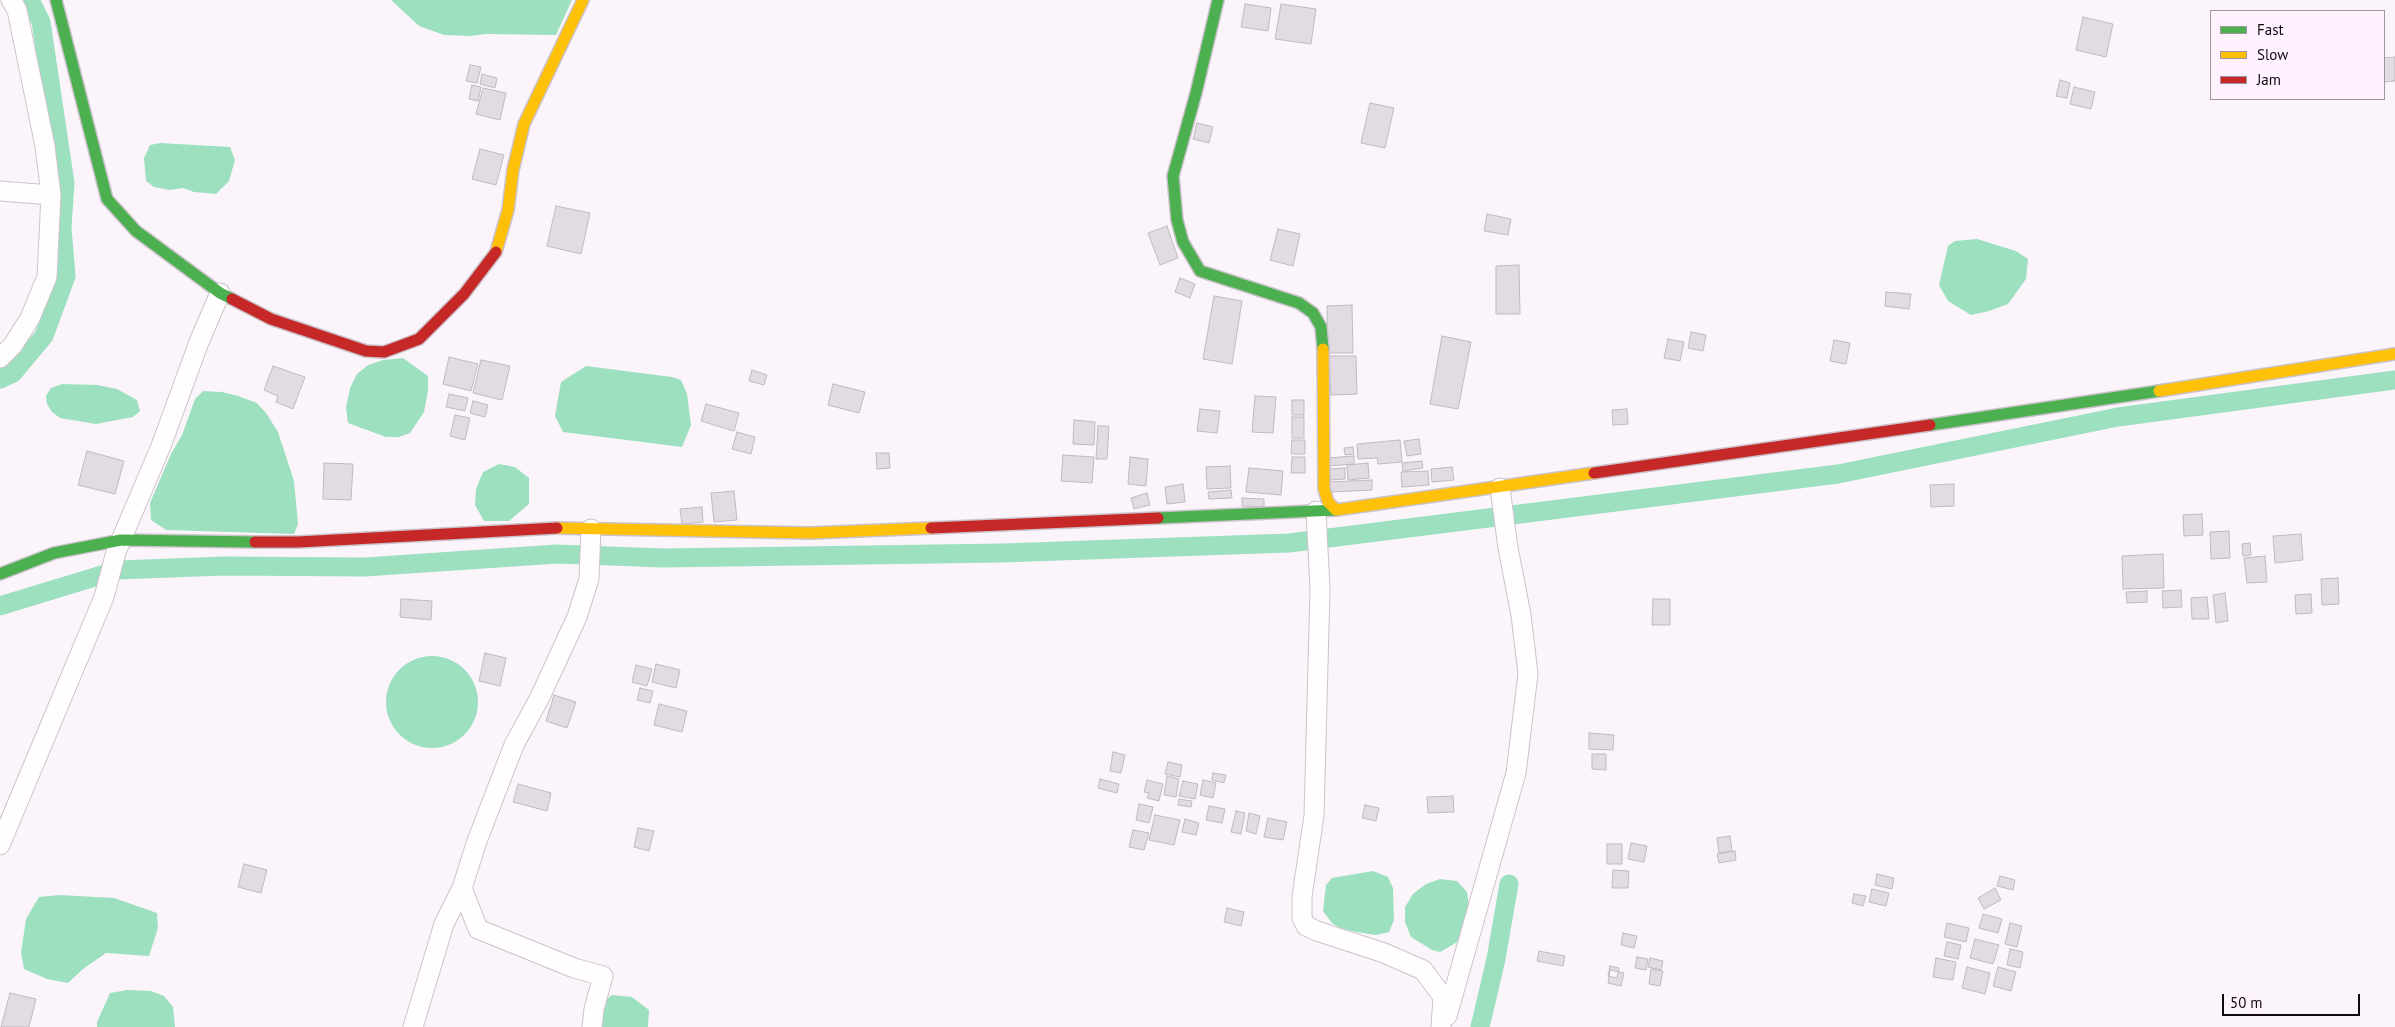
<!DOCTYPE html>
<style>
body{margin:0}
#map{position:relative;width:2395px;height:1027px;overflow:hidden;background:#fcf4fb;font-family:"PT Sans",sans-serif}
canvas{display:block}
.legend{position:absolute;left:2210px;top:10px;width:175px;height:90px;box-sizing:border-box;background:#fff1fe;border:1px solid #9f949f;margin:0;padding:6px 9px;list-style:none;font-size:15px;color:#100910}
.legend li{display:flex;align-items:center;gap:10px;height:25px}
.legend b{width:25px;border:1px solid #9f949f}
.scale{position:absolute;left:2222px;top:994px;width:138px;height:22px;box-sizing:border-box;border:2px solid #100910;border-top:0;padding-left:6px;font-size:15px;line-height:18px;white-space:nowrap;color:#100910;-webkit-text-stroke:4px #fff1fe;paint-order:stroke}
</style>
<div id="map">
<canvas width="2395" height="1027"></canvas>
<ul class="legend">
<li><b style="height:6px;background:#4caf50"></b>Fast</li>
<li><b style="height:6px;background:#ffc107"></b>Slow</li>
<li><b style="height:6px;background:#c62828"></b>Jam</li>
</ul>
<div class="scale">50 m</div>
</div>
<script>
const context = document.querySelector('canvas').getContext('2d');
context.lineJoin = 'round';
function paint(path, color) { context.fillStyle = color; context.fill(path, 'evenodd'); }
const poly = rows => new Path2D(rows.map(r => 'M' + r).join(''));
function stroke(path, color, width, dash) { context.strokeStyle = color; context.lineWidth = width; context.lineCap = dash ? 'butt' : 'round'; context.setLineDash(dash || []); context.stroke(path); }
paint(poly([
 [391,0,572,0,556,35,485,34,471,36,444,35,419,26],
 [160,143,230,147,235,160,229,181,216,194,194,192,183,188,170,190,154,187,146,181,144,158,150,145],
 [1977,239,2016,251,2028,259,2026,279,2008,304,1989,311,1971,315,1948,301,1939,285,1948,246,1955,241],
 [403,358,428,376,428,391,424,412,410,433,399,437,386,437,348,423,346,408,350,388,357,374,368,365,383,360],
 [586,366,672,377,681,380,687,394,691,425,682,447,563,432,555,416,561,382],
 [62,384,97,385,117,389,137,400,140,411,133,417,96,424,60,418,52,412,47,404,46,396,51,388],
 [203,391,222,392,238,396,257,403,266,413,278,432,294,481,298,524,294,534,166,530,151,520,150,503,171,454,182,435,195,399],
 [499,464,515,467,529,478,529,504,509,521,484,521,475,505,476,489,483,472],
 '386 702a46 46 0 1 1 92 0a46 46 0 1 1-92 0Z',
 [1373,871,1388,877,1393,888,1394,920,1389,932,1376,935,1356,932,1340,928,1332,923,1323,911,1326,885,1332,878],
 [1440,879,1457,881,1467,892,1469,907,1459,941,1440,952,1432,950,1411,937,1405,922,1405,907,1413,894,1426,884],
 [60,895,114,898,157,913,158,928,149,956,106,953,83,969,68,983,47,979,24,969,21,953,26,919,39,897],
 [127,990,151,991,164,996,173,1007,175,1027,97,1027,97,1022,110,993],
 [612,995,632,997,649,1010,648,1027,599,1027,603,1002]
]), '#9ce0c0');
stroke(poly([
 [0,379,13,373,44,336,66,276,62,227,65,183,41,22,30,0],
 [0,606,118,570,224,566,365,567,557,554,663,558,1002,553,1289,543,1838,474,2118,417,2395,380],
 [1480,1027,1496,959,1509,884]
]), '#9ce0c0', 19);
const building = poly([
 [1245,4,1271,8,1268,31,1241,27,1245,4],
 [1281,4,1316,9,1311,44,1275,39,1281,4],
 [2083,17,2113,24,2106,57,2076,50,2083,17],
 [2395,57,2395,81,2384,82,2384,58,2395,57],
 [470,65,481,67,477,83,466,81,470,65],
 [482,74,497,78,495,88,480,84,482,74],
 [2060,80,2070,83,2067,98,2056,96,2060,80],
 [472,85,481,87,478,101,469,99,472,85],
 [2074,87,2095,92,2091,109,2070,104,2074,87],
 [483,88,506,93,500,120,476,114,483,88],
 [1370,103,1394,108,1385,148,1361,143,1370,103],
 [1197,123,1213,127,1209,143,1193,139,1197,123],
 [480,149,504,155,496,185,472,179,480,149],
 [556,206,590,213,581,254,547,246,556,206],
 [1487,214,1511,219,1508,235,1484,231,1487,214],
 [1167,226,1178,258,1160,265,1148,233,1167,226],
 [1278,229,1300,234,1293,266,1270,260,1278,229],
 [1519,265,1520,314,1496,314,1496,266,1519,265],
 [1180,278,1195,284,1190,298,1175,292,1180,278],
 [1886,292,1911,294,1909,309,1885,306,1886,292],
 [1214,296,1242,301,1232,364,1203,359,1214,296],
 [1352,305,1353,353,1328,353,1327,306,1352,305],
 [1691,332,1706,335,1703,351,1688,348,1691,332],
 [1442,336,1471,342,1458,409,1430,404,1442,336],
 [1668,339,1684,342,1680,361,1664,358,1668,339],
 [1834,340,1850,343,1846,364,1830,361,1834,340],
 [1329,356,1356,356,1357,394,1331,395,1329,356],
 [449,357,478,364,471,391,443,384,449,357],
 [481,360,510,366,502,400,473,393,481,360],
 [273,366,305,377,293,409,276,402,278,396,264,390,273,366],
 [752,370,767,375,764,385,749,381,752,370],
 [833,384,865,392,859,413,828,405,833,384],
 [449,394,468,398,465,411,446,407,449,394],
 [1255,396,1276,397,1273,433,1252,432,1255,396],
 [1292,400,1304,400,1304,415,1292,415,1292,400],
 [473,401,488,405,485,417,470,413,473,401],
 [706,404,739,413,734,431,701,421,706,404],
 [1200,409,1220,411,1217,433,1197,431,1200,409],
 [1627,409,1628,424,1613,425,1612,410,1627,409],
 [455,415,470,418,465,440,450,436,455,415],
 [1292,417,1304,417,1304,438,1292,438,1292,417],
 [1074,420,1095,422,1094,445,1073,444,1074,420],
 [1098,426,1109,426,1107,459,1096,459,1098,426],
 [737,432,755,437,751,454,732,449,737,432],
 [1419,439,1421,454,1407,456,1404,441,1419,439],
 [1292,440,1305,440,1305,454,1291,454,1292,440],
 [1400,440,1402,462,1378,464,1377,458,1358,459,1357,444,1400,440],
 [1353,447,1354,454,1345,455,1344,448,1353,447],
 [87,451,124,461,115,494,78,485,87,451],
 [876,453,889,453,890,468,877,469,876,453],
 [1063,455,1094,457,1092,483,1061,481,1063,455],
 [1354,456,1354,464,1329,466,1328,458,1354,456],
 [1130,457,1148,459,1146,486,1128,484,1130,457],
 [1292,457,1305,457,1305,473,1291,473,1292,457],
 [1422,461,1423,468,1403,471,1402,463,1422,461],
 [324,463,353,464,351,500,323,499,324,463],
 [1368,463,1369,478,1348,480,1347,465,1368,463],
 [1230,466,1231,488,1207,489,1206,467,1230,466],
 [1452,467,1454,480,1432,482,1431,469,1452,467],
 [1249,468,1283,471,1281,495,1246,492,1249,468],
 [1345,468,1345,479,1329,480,1328,469,1345,468],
 [1428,471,1429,485,1402,487,1401,472,1428,471],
 [1372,480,1372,490,1330,492,1329,482,1372,480],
 [1183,484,1185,502,1167,504,1165,487,1183,484],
 [1954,484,1954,506,1931,507,1930,485,1954,484],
 [1231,490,1232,498,1209,499,1208,492,1231,490],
 [734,491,737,520,714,522,711,493,734,491],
 [1147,493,1150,505,1134,509,1131,498,1147,493],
 [1242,498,1264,499,1264,507,1242,506,1242,498],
 [702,507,703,522,682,524,680,509,702,507],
 [2202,514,2203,535,2184,536,2183,515,2202,514],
 [2229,531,2230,558,2211,559,2210,532,2229,531],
 [2301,534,2303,560,2275,563,2273,536,2301,534],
 [2250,543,2251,555,2243,556,2242,544,2250,543],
 [2163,554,2164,588,2123,589,2122,556,2163,554],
 [2265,556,2267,582,2247,583,2244,558,2265,556],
 [2338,578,2339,604,2322,605,2321,579,2338,578],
 [2181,590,2182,607,2163,608,2162,591,2181,590],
 [2147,591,2147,602,2127,603,2126,592,2147,591],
 [2225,593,2228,621,2216,623,2213,595,2225,593],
 [2311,594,2312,613,2296,614,2295,595,2311,594],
 [2207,597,2209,619,2192,619,2191,598,2207,597],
 [401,599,432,601,431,620,400,617,401,599],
 [1653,599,1670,599,1670,625,1652,625,1653,599],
 [485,653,506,658,500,686,479,681,485,653],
 [656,664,680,670,676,688,652,682,656,664],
 [636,665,652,669,647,686,632,682,636,665],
 [640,688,653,691,650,703,637,700,640,688],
 [554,695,576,702,567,728,546,721,554,695],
 [659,704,687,711,682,732,654,725,659,704],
 [1589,733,1614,735,1613,750,1589,749,1589,733],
 [1113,752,1125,755,1121,773,1110,771,1113,752],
 [1592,754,1606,754,1606,770,1592,769,1592,754],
 [1168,762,1182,765,1180,777,1165,774,1168,762],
 [1213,773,1226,775,1224,783,1212,780,1213,773],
 [1167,776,1179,779,1176,797,1164,795,1167,776],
 [1100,779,1119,784,1117,793,1098,788,1100,779],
 [1147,780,1163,784,1159,801,1147,798,1149,793,1144,792,1147,780],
 [1203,780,1216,783,1213,798,1200,795,1203,780],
 [1183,781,1198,784,1195,799,1179,796,1183,781],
 [518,784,551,793,547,811,513,802,518,784],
 [1453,796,1454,812,1428,813,1427,797,1453,796],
 [1179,799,1192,801,1191,807,1178,805,1179,799],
 [1139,804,1153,807,1149,823,1136,820,1139,804],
 [1365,805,1379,808,1376,821,1362,818,1365,805],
 [1209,806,1225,809,1222,823,1206,820,1209,806],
 [1236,811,1245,813,1241,834,1231,832,1236,811],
 [1249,813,1260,816,1256,834,1246,831,1249,813],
 [1155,815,1180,820,1174,845,1149,840,1155,815],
 [1268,818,1287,822,1283,840,1264,837,1268,818],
 [1185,819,1199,823,1196,835,1182,832,1185,819],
 [638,828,654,831,649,851,634,847,638,828],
 [1133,830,1149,833,1144,850,1129,847,1133,830],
 [1730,836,1732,851,1719,853,1717,838,1730,836],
 [1631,843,1647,846,1644,862,1628,859,1631,843],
 [1607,844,1622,844,1622,864,1607,864,1607,844],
 [1735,851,1736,860,1719,863,1717,854,1735,851],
 [244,864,267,870,261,893,238,887,244,864],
 [1613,870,1629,871,1628,888,1612,888,1613,870],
 [1877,874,1894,878,1892,889,1875,885,1877,874],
 [2000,876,2015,880,2013,890,1997,886,2000,876],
 [1995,888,2001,900,1984,909,1978,898,1995,888],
 [1872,889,1889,893,1886,906,1869,902,1872,889],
 [1854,894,1866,896,1863,906,1852,903,1854,894],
 [1227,908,1244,912,1241,926,1224,922,1227,908],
 [1983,914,2002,919,1998,933,1979,928,1983,914],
 [1947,923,1969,928,1966,942,1944,937,1947,923],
 [2010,923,2022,926,2017,947,2005,944,2010,923],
 [1623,933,1637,936,1634,948,1621,945,1623,933],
 [1975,939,1999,945,1993,964,1970,958,1975,939],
 [1947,942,1961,945,1958,959,1944,956,1947,942],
 [2010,949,2023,952,2020,968,2007,965,2010,949],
 [1539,951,1565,956,1563,966,1537,961,1539,951],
 [1637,957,1648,959,1646,970,1635,968,1637,957],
 [1650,958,1663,961,1661,970,1648,967,1650,958],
 [1936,958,1956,962,1953,980,1933,977,1936,958],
 [1610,966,1619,968,1617,978,1608,976,1610,966],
 [1967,967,1990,973,1985,994,1962,988,1967,967],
 [1998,967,2016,972,2011,991,1993,986,1998,967],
 [1651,969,1663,971,1660,986,1649,984,1651,969],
 [1610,970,1624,973,1621,986,1608,983,1610,970],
 [10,993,36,999,29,1027,1,1027,10,993]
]);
paint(building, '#e3dbe3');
stroke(building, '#c1b9c0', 1);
const street = poly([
 [0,191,51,195],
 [0,358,13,345,30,318,47,277,51,195,45,146,17,10,11,0],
 [1316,511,1320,589,1314,816,1302,896,1302,918,1306,926,1317,931,1384,953,1423,970,1443,997,1441,1027],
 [591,529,589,579,577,617,540,697,514,745,477,841,462,888,478,929,574,968,603,976,594,1009,592,1027],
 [0,845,104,597,116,552,161,446,199,342,220,293],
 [1447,1016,1516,773,1528,674,1521,615,1508,548,1500,488],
 [413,1027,444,924,462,888]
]);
const fast = poly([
 [56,0,107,199,136,231,220,293,232,299],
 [1218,0,1196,93,1173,176,1177,220,1183,242,1200,271,1299,303,1313,313,1321,327,1323,349],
 [1930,425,2159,391],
 [1158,518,1336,510],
 [0,574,54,553,121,540,255,542]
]);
const slow = poly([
 [496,252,508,210,513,170,524,124,583,0],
 [1323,349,1324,489,1328,502,1336,510,1594,473],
 [2159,391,2395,354],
 [557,528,810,533,931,528]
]);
const jam = poly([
 [232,299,271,319,366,351,384,352,419,339,464,294,496,252],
 [1594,473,1930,425],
 [931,528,1158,518],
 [255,542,298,542,557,528]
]);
stroke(street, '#cac3ca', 21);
stroke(fast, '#cac3ca', 14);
stroke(slow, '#cac3ca', 14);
stroke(jam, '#cac3ca', 14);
stroke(street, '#fffdfe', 19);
stroke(fast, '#4caf50', 11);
stroke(slow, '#ffc107', 11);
stroke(jam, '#c62828', 11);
</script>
